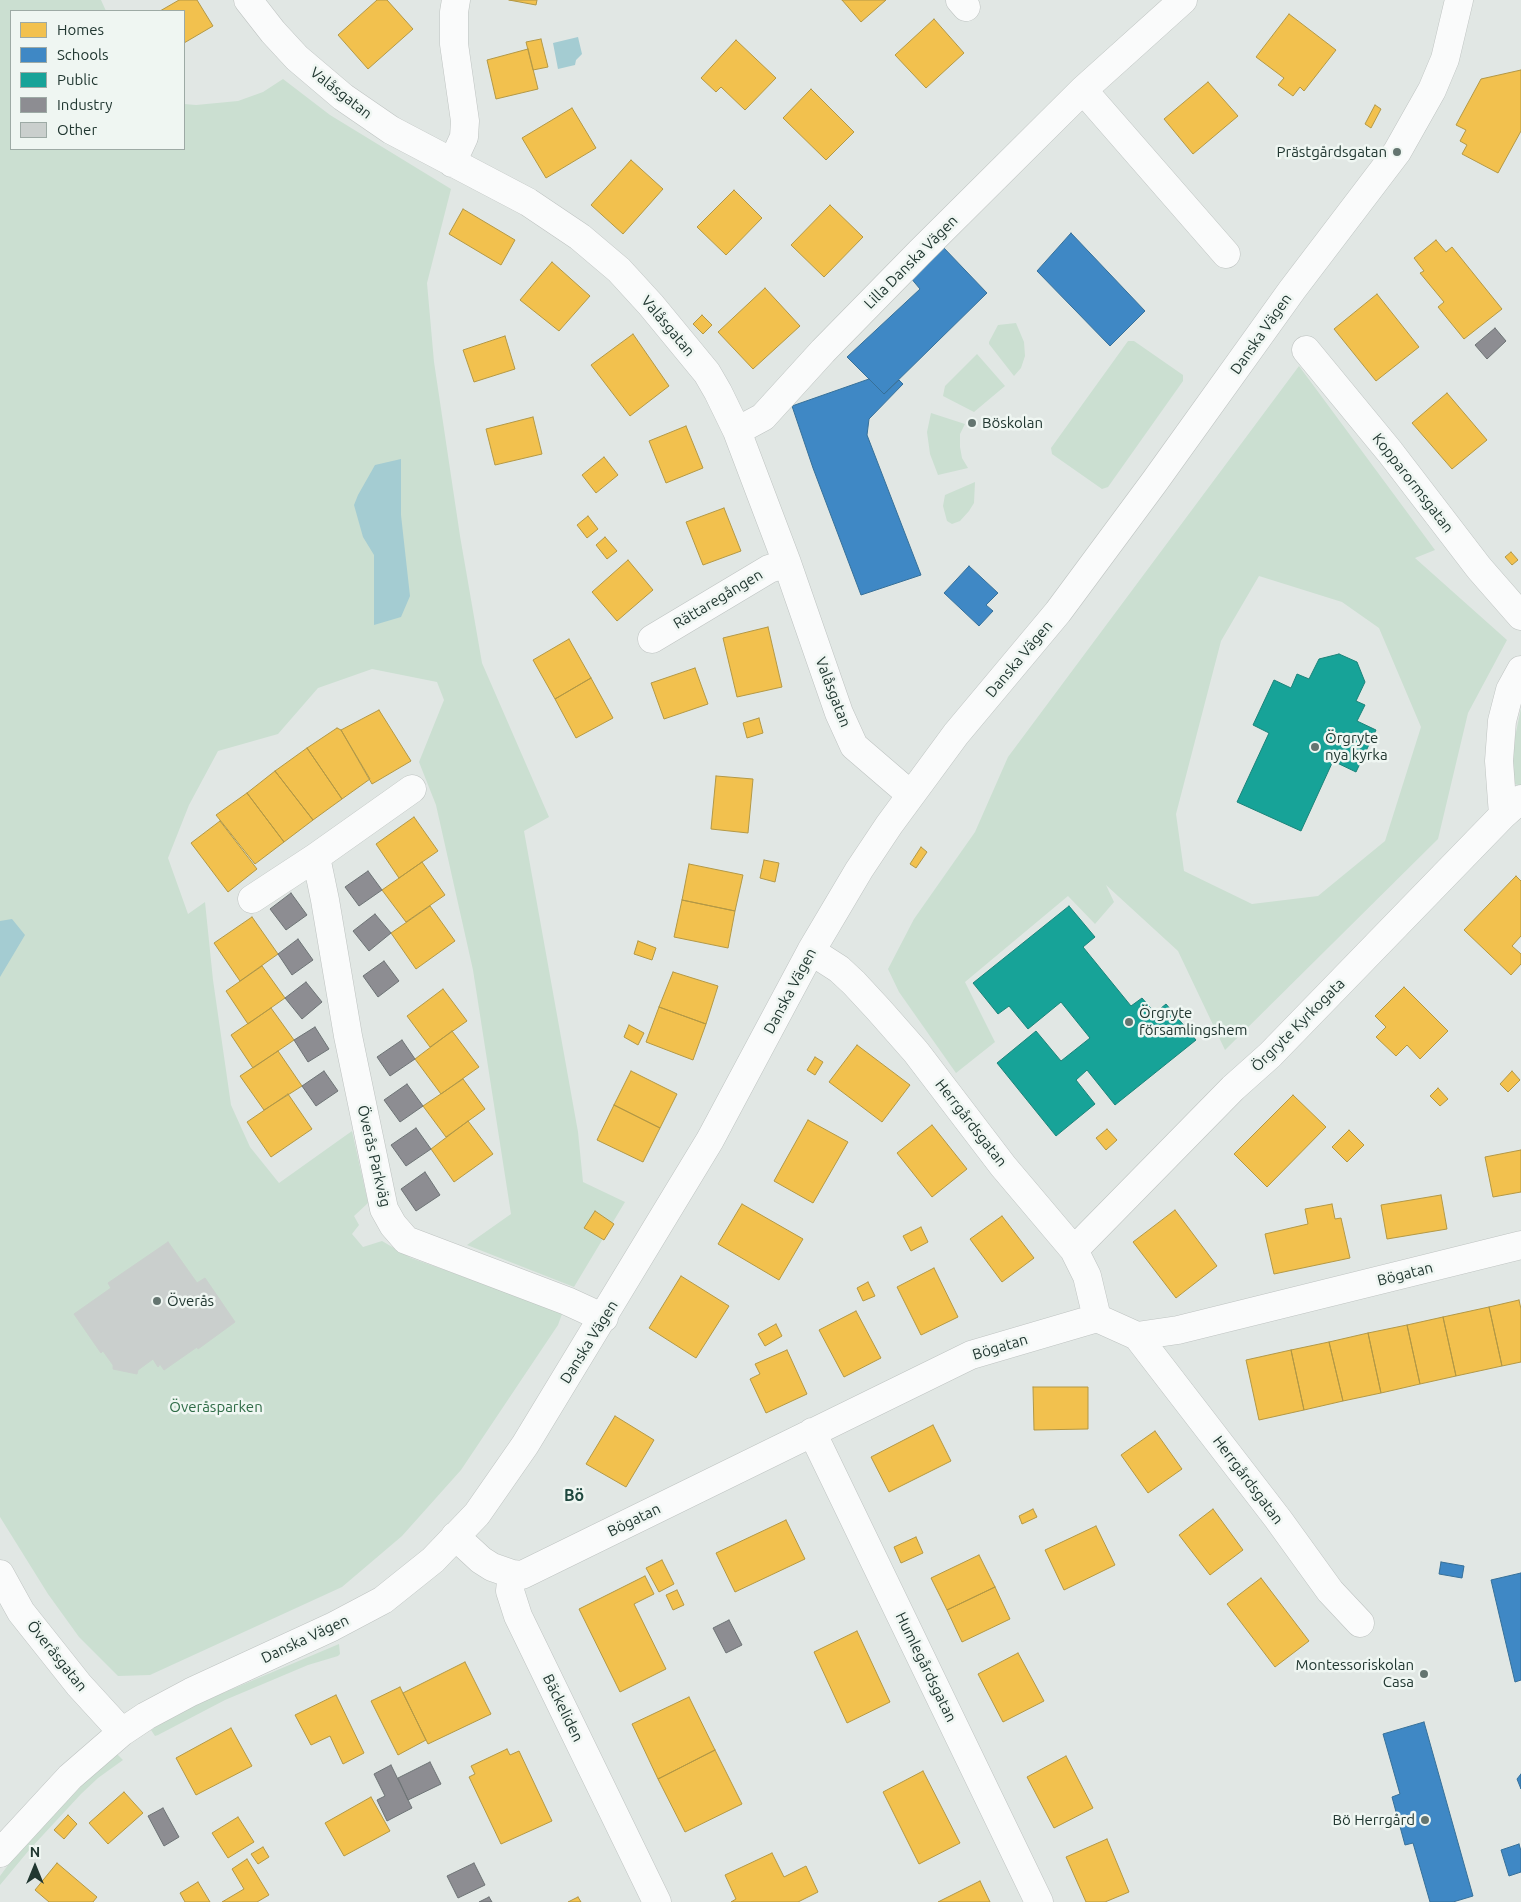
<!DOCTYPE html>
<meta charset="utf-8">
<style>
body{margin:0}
#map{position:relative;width:1521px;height:1902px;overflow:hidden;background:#e1e7e4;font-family:Ubuntu,sans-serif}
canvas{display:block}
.legend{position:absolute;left:10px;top:10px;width:175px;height:140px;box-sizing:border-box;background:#eff6f2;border:1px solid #9daaa5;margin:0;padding:6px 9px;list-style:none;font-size:15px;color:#213731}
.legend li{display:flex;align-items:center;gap:10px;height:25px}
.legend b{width:25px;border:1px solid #9daaa5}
.north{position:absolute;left:10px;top:1842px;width:50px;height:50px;-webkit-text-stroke:4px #eff6f2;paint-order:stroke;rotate:0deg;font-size:14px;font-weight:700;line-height:20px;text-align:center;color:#213731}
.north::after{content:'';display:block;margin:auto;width:18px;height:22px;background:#213731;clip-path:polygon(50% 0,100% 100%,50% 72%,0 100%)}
</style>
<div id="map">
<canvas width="1521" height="1902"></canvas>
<ul class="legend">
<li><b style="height:14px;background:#f2c14e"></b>Homes</li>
<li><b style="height:14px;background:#3f88c5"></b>Schools</li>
<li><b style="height:14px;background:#17a398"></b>Public</li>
<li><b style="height:14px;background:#8d8d92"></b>Industry</li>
<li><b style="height:14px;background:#cacfcd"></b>Other</li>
</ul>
<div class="north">N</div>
</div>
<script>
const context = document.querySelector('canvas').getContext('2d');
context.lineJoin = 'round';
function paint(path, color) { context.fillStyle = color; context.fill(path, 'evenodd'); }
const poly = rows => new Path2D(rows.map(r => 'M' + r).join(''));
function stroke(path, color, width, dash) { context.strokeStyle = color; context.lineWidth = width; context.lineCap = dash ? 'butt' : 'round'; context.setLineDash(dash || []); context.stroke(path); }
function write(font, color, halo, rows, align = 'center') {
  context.font = font + ' Ubuntu,sans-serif'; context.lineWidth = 5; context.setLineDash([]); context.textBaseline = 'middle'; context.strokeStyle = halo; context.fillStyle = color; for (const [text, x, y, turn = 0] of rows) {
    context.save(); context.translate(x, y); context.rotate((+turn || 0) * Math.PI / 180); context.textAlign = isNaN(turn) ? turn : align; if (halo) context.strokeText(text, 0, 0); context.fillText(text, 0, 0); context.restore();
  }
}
paint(poly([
 [0,0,101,0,106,11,11,11,11,149,184,149,184,104,196,105,238,101,263,92,283,79,330,115,451,189,427,283,434,362,460,536,482,663,549,817,524,831,578,1132,583,1182,625,1202,574,1287,467,1245,511,1214,473,970,436,805,419,762,444,700,437,682,372,669,318,688,278,734,218,751,189,805,168,858,188,914,205,902,213,980,231,1105,250,1147,279,1183,352,1131,368,1203,354,1216,359,1225,352,1234,363,1247,382,1241,411,1258,555,1309,562,1314,558,1325,461,1470,402,1536,342,1587,150,1675,118,1676,79,1637,48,1594,0,1517],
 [401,460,401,515,374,625,374,555],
 [1016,323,1024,342,1025,356,1021,368,1014,376,989,344,989,342,998,325],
 [1128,341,1134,341,1183,375,1183,381,1108,487,1102,489,1052,454,1051,448],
 [977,354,1005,386,974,412,943,396,945,386],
 [1299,366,1435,550,1415,558,1507,640,1468,713,1438,839,1225,1050,1178,951,1106,885,1114,902,1095,924,1068,896,965,982,995,1042,956,1073,899,992,888,969,914,919,975,832,1008,757],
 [1259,576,1342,602,1379,628,1421,727,1385,841,1318,896,1252,904,1184,871,1176,814,1221,641],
 [931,413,965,424,960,434,960,447,962,458,968,468,938,475,930,454,927,432],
 [975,482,974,503,969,511,960,521,952,524,947,521,943,506,945,495],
 [1521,708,1521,786,1511,783,1511,764,1515,737],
 [339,1644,340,1654,338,1656,308,1665,225,1700,158,1735,155,1736,151,1730,173,1716,204,1701],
 [117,1754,123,1760,98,1778,81,1794,30,1849,0,1885,0,1876,14,1857,65,1803,92,1775]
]), '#cbdfd1');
paint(poly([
 [578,37,582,54,576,60,575,65,558,69,553,43],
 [401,459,401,515,410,596,401,617,374,625,374,555,363,537,354,505,358,495,375,465],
 [12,919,25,935,0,977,0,921]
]), '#a4ccd2');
const homes = poly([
 [179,0,197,0,213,26,184,43,184,11,160,11,179,0],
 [377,0,387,0,413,29,368,69,338,35,377,0],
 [509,0,537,0,536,5,509,0],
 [842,0,886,0,861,22,842,0],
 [1289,14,1336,50,1304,91,1300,87,1293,96,1278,85,1284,78,1256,57,1289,14],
 [934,19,964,53,926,88,895,55,934,19],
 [541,39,548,67,533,70,526,42,541,39],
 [736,40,776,78,745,110,721,87,716,92,701,78,736,40],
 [528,49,538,89,496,99,487,60,528,49],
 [1521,70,1521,131,1498,173,1462,154,1467,145,1460,141,1466,130,1456,125,1481,79,1521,70],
 [1208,82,1238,116,1193,154,1164,119,1208,82],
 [811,89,854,132,826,160,783,118,811,89],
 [1375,105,1381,109,1371,128,1365,124,1375,105],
 [572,108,596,148,546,178,522,138,572,108],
 [631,160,663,189,623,234,591,205,631,160],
 [734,190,762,218,726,255,697,227,734,190],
 [830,205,863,237,824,277,791,245,830,205],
 [463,209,515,240,501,265,449,234,463,209],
 [1436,240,1446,252,1452,247,1502,309,1464,339,1438,307,1444,302,1420,273,1424,271,1414,258,1436,240],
 [552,262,590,296,559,331,520,300,552,262],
 [765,288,800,326,753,369,718,332,765,288],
 [1377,294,1419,347,1376,381,1334,329,1377,294],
 [702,315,712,325,703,334,693,324,702,315],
 [633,334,669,386,630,416,591,365,633,334],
 [505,336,515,369,474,382,463,350,505,336],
 [1447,393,1487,440,1452,469,1412,423,1447,393],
 [533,417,542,454,495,465,486,429,533,417],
 [686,426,703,468,666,483,649,441,686,426],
 [604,457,618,475,596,493,582,475,604,457],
 [724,508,741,551,703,565,686,522,724,508],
 [588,516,598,529,587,538,577,525,588,516],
 [605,537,617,551,607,559,596,545,605,537],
 [1511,552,1518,560,1512,565,1505,557,1511,552],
 [628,560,653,590,617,621,592,592,628,560],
 [768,627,782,687,737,697,723,638,768,627],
 [569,639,591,678,555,699,533,660,569,639],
 [695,668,708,704,664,719,651,683,695,668],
 [591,678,613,718,576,738,555,699,591,678],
 [379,710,411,761,372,784,341,730,379,710],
 [759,718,763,733,747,738,743,723,759,718],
 [337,728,341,730,370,779,342,799,307,748,337,728],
 [307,748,342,799,313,820,275,771,307,748],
 [275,771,313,820,284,842,247,793,275,771],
 [716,776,753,779,748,833,711,829,716,776],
 [247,793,284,842,255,864,216,815,247,793],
 [414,817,438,851,399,878,376,844,414,817],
 [220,821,257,869,228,892,191,843,220,821],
 [921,847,927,852,916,868,910,864,921,847],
 [764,860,779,863,775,882,760,878,764,860],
 [422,862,445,895,406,922,382,890,422,862],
 [689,864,743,875,735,911,682,900,689,864],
 [1516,876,1521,881,1521,936,1512,946,1521,954,1521,964,1511,975,1464,930,1516,876],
 [682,900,735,911,728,948,674,937,682,900],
 [430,906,455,941,416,969,391,933,430,906],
 [252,917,278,954,240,981,214,943,252,917],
 [638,941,656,948,652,960,634,954,638,941],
 [262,966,285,998,248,1024,226,991,262,966],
 [673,972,718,986,706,1024,659,1007,673,972],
 [1404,987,1448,1031,1420,1059,1407,1045,1396,1056,1376,1037,1386,1027,1375,1016,1404,987],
 [443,989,467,1021,430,1047,407,1016,443,989],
 [659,1007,706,1024,693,1060,646,1042,659,1007],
 [271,1008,294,1040,253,1068,231,1035,271,1008],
 [629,1025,644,1033,638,1045,624,1037,629,1025],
 [452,1031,479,1067,441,1094,415,1059,452,1031],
 [857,1045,910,1085,882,1122,829,1082,857,1045],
 [278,1051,302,1086,264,1110,240,1076,278,1051],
 [815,1057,823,1062,815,1075,807,1070,815,1057],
 [631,1071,677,1094,660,1128,614,1105,631,1071],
 [1512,1071,1520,1080,1508,1092,1500,1084,1512,1071],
 [463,1079,485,1109,446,1137,423,1106,463,1079],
 [1438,1088,1448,1099,1440,1106,1430,1096,1438,1088],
 [288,1094,312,1129,271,1157,247,1122,288,1094],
 [1293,1095,1326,1127,1267,1187,1234,1154,1293,1095],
 [614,1105,660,1128,643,1162,597,1140,614,1105],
 [808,1120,848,1142,813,1203,774,1181,808,1120],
 [468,1121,493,1154,454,1182,431,1149,468,1121],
 [932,1125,967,1169,932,1197,897,1153,932,1125],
 [1107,1129,1117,1140,1106,1150,1096,1138,1107,1129],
 [1349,1130,1364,1145,1347,1162,1332,1147,1349,1130],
 [1521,1150,1521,1192,1493,1197,1485,1157,1521,1150],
 [1441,1195,1447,1229,1387,1239,1381,1205,1441,1195],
 [742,1204,803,1239,779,1280,718,1244,742,1204],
 [1332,1204,1335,1219,1341,1218,1350,1258,1274,1274,1265,1234,1308,1224,1305,1209,1332,1204],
 [1175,1210,1217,1266,1176,1298,1133,1242,1175,1210],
 [595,1211,614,1224,604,1240,584,1228,595,1211],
 [1002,1216,1034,1258,1002,1282,970,1239,1002,1216],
 [921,1227,928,1242,911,1251,903,1236,921,1227],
 [934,1268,958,1317,921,1335,897,1287,934,1268],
 [681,1276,729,1306,696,1358,649,1328,681,1276],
 [868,1282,875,1296,863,1301,857,1288,868,1282],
 [1519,1300,1521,1309,1521,1362,1502,1366,1489,1307,1519,1300],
 [1489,1307,1502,1366,1456,1376,1443,1317,1489,1307],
 [856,1311,881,1358,844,1377,819,1330,856,1311],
 [1443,1317,1456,1376,1420,1384,1407,1325,1443,1317],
 [776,1324,782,1336,765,1346,758,1334,776,1324],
 [1407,1325,1420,1384,1381,1393,1368,1333,1407,1325],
 [1368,1333,1381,1393,1343,1401,1329,1342,1368,1333],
 [1329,1342,1343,1401,1304,1410,1291,1350,1329,1342],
 [787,1350,807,1394,766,1413,750,1379,760,1374,755,1364,787,1350],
 [1291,1350,1304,1410,1259,1420,1246,1360,1291,1350],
 [1033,1387,1088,1387,1088,1429,1034,1430,1033,1387],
 [615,1416,654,1440,626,1487,586,1464,615,1416],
 [933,1425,951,1461,889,1492,871,1457,933,1425],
 [1155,1431,1182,1469,1148,1493,1121,1455,1155,1431],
 [1033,1509,1037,1517,1022,1524,1019,1516,1033,1509],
 [1213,1509,1243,1550,1210,1575,1179,1535,1213,1509],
 [786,1520,805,1559,735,1592,716,1553,786,1520],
 [1096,1526,1115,1565,1064,1590,1045,1550,1096,1526],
 [916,1537,923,1553,901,1563,894,1547,916,1537],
 [979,1555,995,1587,947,1610,931,1578,979,1555],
 [662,1560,674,1584,659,1592,646,1568,662,1560],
 [645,1576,654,1594,634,1604,666,1669,620,1692,579,1609,645,1576],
 [1261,1578,1309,1641,1275,1667,1227,1604,1261,1578],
 [995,1587,1010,1619,962,1642,947,1610,995,1587],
 [677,1590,684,1605,673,1610,666,1595,677,1590],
 [857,1631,890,1702,847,1723,814,1652,857,1631],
 [1018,1653,1044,1701,1003,1722,978,1674,1018,1653],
 [465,1662,491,1714,428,1744,403,1693,465,1662],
 [400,1687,426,1740,398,1755,371,1701,400,1687],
 [336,1695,364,1753,343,1764,330,1736,311,1745,295,1715,336,1695],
 [689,1697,715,1750,658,1779,632,1724,689,1697],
 [231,1728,252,1766,196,1795,176,1758,231,1728],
 [507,1749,510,1755,519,1751,552,1821,501,1844,469,1777,475,1774,471,1766,507,1749],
 [715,1750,742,1804,685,1832,658,1779,715,1750],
 [1066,1756,1093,1808,1054,1828,1027,1777,1066,1756],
 [923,1771,960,1843,919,1864,883,1792,923,1771],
 [124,1792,143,1813,108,1844,89,1823,124,1792],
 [371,1797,390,1831,344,1856,325,1823,371,1797],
 [68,1815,77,1824,64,1839,54,1830,68,1815],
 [238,1817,254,1842,228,1858,212,1833,238,1817],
 [1107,1839,1129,1892,1105,1902,1086,1902,1066,1857,1107,1839],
 [263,1847,269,1857,258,1864,251,1854,263,1847],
 [772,1853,784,1877,806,1866,818,1892,798,1902,731,1902,736,1899,725,1875,772,1853],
 [247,1859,269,1895,257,1902,222,1902,244,1889,232,1869,247,1859],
 [57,1863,97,1897,93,1902,49,1902,35,1890,57,1863],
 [980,1881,990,1902,938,1902,980,1881],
 [198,1882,210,1902,185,1902,180,1893,198,1882],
 [578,1897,581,1902,568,1902,578,1897]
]);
paint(homes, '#f2c14e');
stroke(homes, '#b39845', 1);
const schools = poly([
 [1071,233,1145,311,1110,346,1037,271,1071,233],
 [943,247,987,293,884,394,847,357,920,289,910,277,943,247],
 [869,379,884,394,899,380,903,384,869,419,867,435,921,575,861,595,813,468,792,406,869,379],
 [969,566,998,593,986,605,993,611,979,626,944,593,969,566],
 [1441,1562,1464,1566,1462,1578,1439,1574,1441,1562],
 [1521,1573,1521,1680,1515,1682,1491,1580,1521,1573],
 [1424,1722,1473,1896,1453,1902,1430,1902,1413,1843,1405,1845,1392,1797,1400,1794,1383,1734,1424,1722],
 [1521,1774,1521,1789,1517,1779,1521,1774],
 [1519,1844,1521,1851,1521,1872,1509,1876,1501,1850,1519,1844]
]);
paint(schools, '#3f88c5');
stroke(schools, '#367099', 1);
const public = poly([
 [1339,654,1357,662,1365,682,1356,701,1365,705,1357,721,1376,730,1356,772,1333,761,1301,831,1237,802,1269,733,1253,725,1274,680,1291,688,1297,674,1309,679,1319,659,1339,654],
 [1069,906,1095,937,1083,947,1131,1006,1142,998,1155,1013,1166,1004,1196,1040,1115,1105,1087,1070,1076,1080,1095,1104,1056,1136,997,1063,1036,1031,1061,1061,1090,1038,1061,1002,1028,1029,1009,1006,998,1014,973,983,1069,906]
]);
paint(public, '#17a398');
stroke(public, '#1a8379', 1);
const industry = poly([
 [1495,328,1506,341,1487,359,1475,345,1495,328],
 [368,871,382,890,359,906,345,887,368,871],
 [291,893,307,915,286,930,270,909,291,893],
 [375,914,391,933,369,951,353,931,375,914],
 [298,939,313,960,292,975,278,954,298,939],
 [384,961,399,981,378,997,363,976,384,961],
 [306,982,322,1002,302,1019,285,998,306,982],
 [315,1027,329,1049,308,1062,294,1040,315,1027],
 [402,1040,415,1059,390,1076,377,1057,402,1040],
 [324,1071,338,1091,316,1106,302,1086,324,1071],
 [407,1084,423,1106,400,1122,384,1100,407,1084],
 [416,1128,431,1149,406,1166,391,1145,416,1128],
 [425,1172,440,1195,416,1211,401,1189,425,1172],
 [729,1620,742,1645,726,1653,713,1628,729,1620],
 [430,1762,441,1784,408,1800,398,1778,430,1762],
 [391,1765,412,1808,387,1821,377,1800,385,1796,374,1774,391,1765],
 [163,1808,179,1837,164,1846,148,1816,163,1808],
 [474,1863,485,1885,458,1898,447,1876,474,1863],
 [489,1897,492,1902,479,1902,489,1897]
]);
paint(industry, '#8d8d92');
stroke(industry, '#6d7375', 1);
const building = poly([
 [168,1242,197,1283,205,1278,235,1322,198,1349,197,1347,164,1370,160,1364,158,1367,153,1359,138,1370,137,1374,113,1369,113,1365,103,1351,101,1353,74,1314,111,1288,108,1283,168,1242]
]);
paint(building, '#cacfcd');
stroke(building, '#cad0cd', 1);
const minor = poly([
 [248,0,273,32,297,58,343,97,391,130,528,202,580,237,619,270,651,305,707,373,718,392,737,431,787,563,839,713,854,746,911,795],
 [960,0,966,7],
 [1083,90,1226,254],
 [452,163,464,137,465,121,454,44,454,12,456,0],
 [1306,350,1390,452,1479,568,1521,616],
 [737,431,763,417,823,351,920,252,1083,90,1183,0],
 [652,639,769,569,787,563],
 [412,789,316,857,325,900,348,1036,384,1209,393,1225,406,1240,567,1301,604,1318],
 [1503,815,1499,761,1502,721,1510,690,1521,670],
 [252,899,316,857],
 [811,951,839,969,854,983,879,1010,916,1052,1003,1166,1074,1250,1087,1276,1097,1318],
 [1074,1250,1233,1088,1270,1055,1503,815,1521,799],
 [1137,1336,1278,1519,1330,1591,1360,1623],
 [812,1432,1039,1902],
 [455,1536,481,1560,492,1567,512,1574,510,1591,518,1616,657,1902],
 [0,1574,21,1612,79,1685,122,1732],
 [512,1574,522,1575,971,1355,1097,1318,1137,1336,1178,1330,1521,1245],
 [0,1853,70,1777,122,1732,146,1716,191,1692,332,1627,383,1600,433,1560,477,1514,525,1445,710,1140,811,951,859,870,889,825,956,734,1058,612,1155,481,1292,290,1397,152,1432,90,1445,59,1459,0]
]);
stroke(minor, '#bec3c1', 29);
stroke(minor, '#fafbfb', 28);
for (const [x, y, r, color] of [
 [1397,152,5,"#647570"],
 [972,423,5,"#647570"],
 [1315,747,5,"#647570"],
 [1129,1022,5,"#647570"],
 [157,1301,5,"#647570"],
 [1424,1674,5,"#647570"],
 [1425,1820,5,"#647570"]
]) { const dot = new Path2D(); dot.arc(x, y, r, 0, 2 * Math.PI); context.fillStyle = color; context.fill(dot); stroke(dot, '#eff6f2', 2); }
write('15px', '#213731', '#eff6f2', [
 ["Valåsgatan",341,93,38],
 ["Lilla Danska Vägen",911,262,-45],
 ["Valåsgatan",668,326,50],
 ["Danska Vägen",1261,334,-55],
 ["Kopparormsgatan",1413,483,52],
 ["Rättaregången",718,599,-31],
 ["Danska Vägen",1019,659,-50],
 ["Valåsgatan",833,692,69],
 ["Danska Vägen",790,991,-62],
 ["Örgryte Kyrkogata",1298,1025,-45],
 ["Herrgårdsgatan",971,1123,52],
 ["Överås Parkväg",374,1156,77],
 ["Bögatan",1405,1274,-14],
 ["Danska Vägen",589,1342,-58],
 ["Bögatan",1000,1347,-17],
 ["Herrgårdsgatan",1248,1480,53],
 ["Bögatan",634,1520,-26],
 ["Danska Vägen",305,1639,-25],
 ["Överåsgatan",57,1656,51],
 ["Humlegårdsgatan",926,1667,64],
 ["Bäckeliden",563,1708,64]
]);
write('15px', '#213731', '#eff6f2', [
 ["Prästgårdsgatan",1387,152,"right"],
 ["Böskolan",982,423],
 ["Örgryte",1325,738],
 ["nya kyrka",1325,755],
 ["Örgryte",1139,1013],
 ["församlingshem",1139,1030],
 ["Överås",167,1301],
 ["Montessoriskolan",1414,1665,"right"],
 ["Casa",1414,1682,"right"],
 ["Bö Herrgård",1415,1820,"right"]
], 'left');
write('15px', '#2e6b46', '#eff6f2', [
 ["Överåsparken",216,1407]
]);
write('bold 16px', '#1f483e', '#eff6f2', [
 ["Bö",574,1496]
]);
</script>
